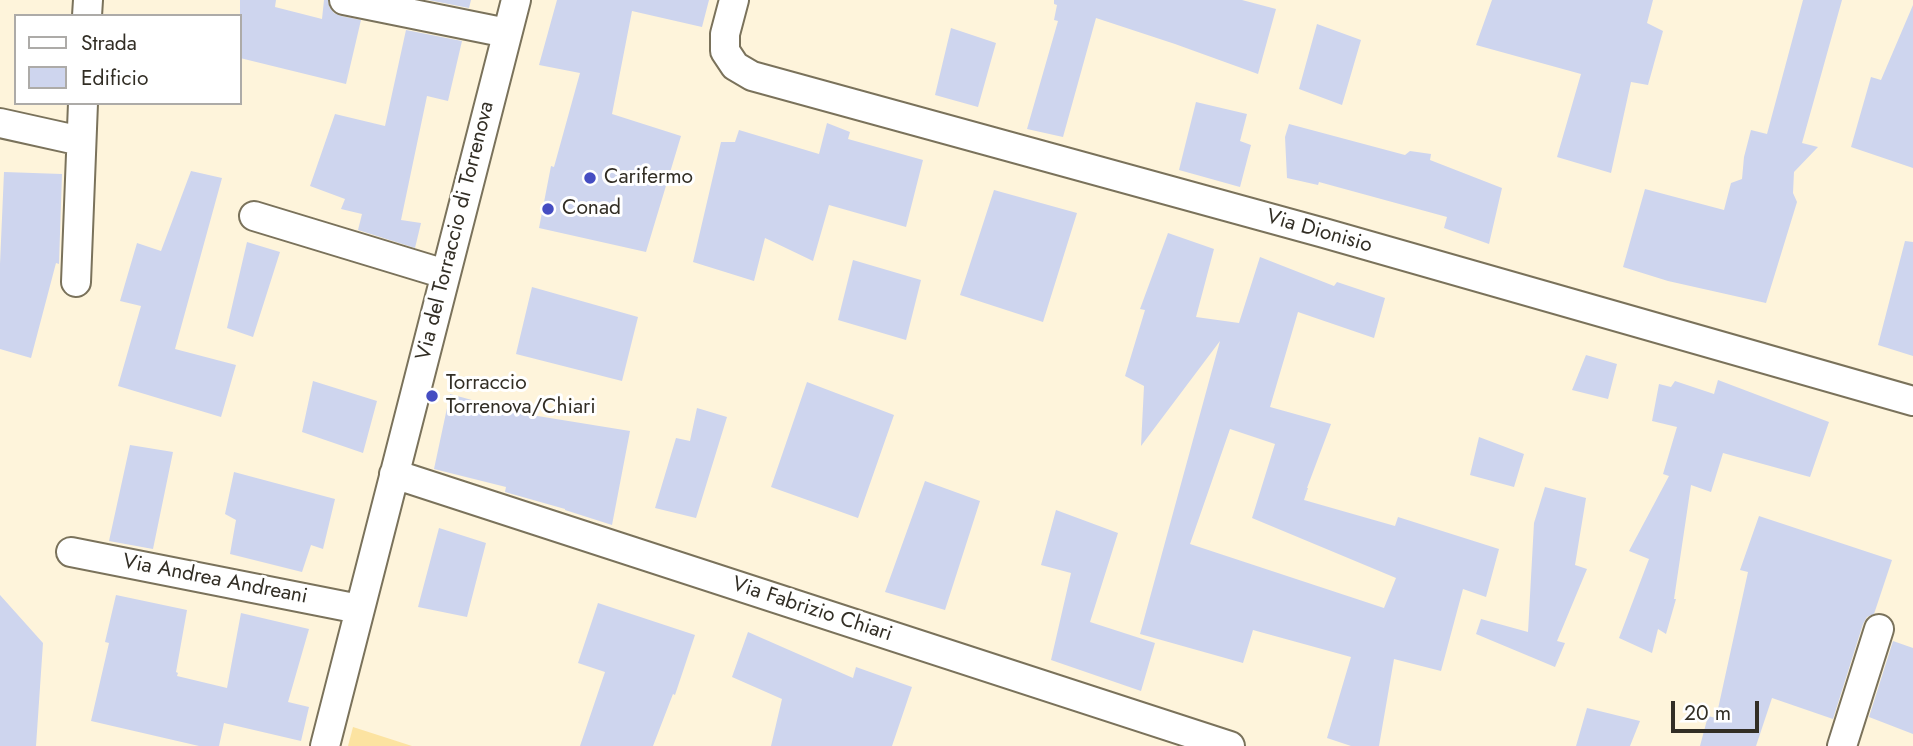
<!DOCTYPE html>
<style>
body{margin:0}
#map{position:relative;width:1913px;height:746px;overflow:hidden;background:#fef4db;font-family:Jost,sans-serif}
canvas{display:block}
.legend{position:absolute;left:14px;top:14px;width:228px;height:91px;box-sizing:border-box;background:#fff;border:2px solid #adaba8;margin:0;padding:9px 12px;list-style:none;font-size:21px;color:#322e25}
.legend li{display:flex;align-items:center;gap:14px;height:35px}
.legend b{width:35px;border:2px solid #adaba8}
.scale{position:absolute;left:1671px;top:701px;width:88px;height:32px;box-sizing:border-box;border:4px solid #322e25;border-top:0;padding-left:9px;font-size:21px;line-height:24px;white-space:nowrap;color:#322e25;-webkit-text-stroke:5px #fff;paint-order:stroke}
</style>
<div id="map">
<canvas width="1913" height="746"></canvas>
<ul class="legend">
<li><b style="height:9px;background:#fff"></b>Strada</li>
<li><b style="height:19px;background:#ced5ee"></b>Edificio</li>
</ul>
<div class="scale">20 m</div>
</div>
<script>
const context = document.querySelector('canvas').getContext('2d');
context.lineJoin = 'round';
function paint(path, color) { context.fillStyle = color; context.fill(path, 'evenodd'); }
const poly = rows => new Path2D(rows.map(r => 'M' + r).join(''));
function stroke(path, color, width, dash) { context.strokeStyle = color; context.lineWidth = width; context.lineCap = dash ? 'butt' : 'round'; context.setLineDash(dash || []); context.stroke(path); }
function write(font, color, halo, rows, align = 'center') {
  context.font = font + ' Jost,sans-serif'; context.lineWidth = 6; context.setLineDash([]); context.textBaseline = 'middle'; context.strokeStyle = halo; context.fillStyle = color; for (const [text, x, y, turn = 0] of rows) {
    context.save(); context.translate(x, y); context.rotate((+turn || 0) * Math.PI / 180); context.textAlign = isNaN(turn) ? turn : align; if (halo) context.strokeText(text, 0, 0); context.fillText(text, 0, 0); context.restore();
  }
}
paint(poly([
 [353,727,412,746,348,746]
]), '#fce3a1');
paint(poly([
 [240,0,276,0,275,7,322,19,324,0,328,0,329,6,334,13,341,16,361,20,346,84,240,58],
 [428,0,471,0,469,8],
 [557,0,709,0,702,27,632,11,612,114,681,136,646,252,539,228,551,166,554,167,580,73,539,65],
 [1054,0,1242,0,1276,9,1258,74,1175,44,1096,18,1063,137,1027,129,1058,21,1054,20,1057,5,1054,4],
 [1492,0,1653,0,1647,23,1663,31,1648,85,1631,82,1611,173,1557,157,1581,74,1476,45],
 [1803,0,1842,0,1802,143,1818,147,1794,172,1793,193,1797,202,1766,303,1668,281,1623,267,1645,189,1724,210,1731,183,1742,179,1744,157,1751,130,1767,134],
 [1913,5,1913,168,1851,147,1871,77,1881,80],
 [1317,24,1361,40,1342,105,1299,89],
 [951,28,996,43,978,107,935,95],
 [406,30,462,41,448,101,427,96,401,220,421,223,415,248,358,230,362,214,341,209,345,199,310,186,335,114,385,126],
 [1196,102,1247,114,1240,141,1251,145,1240,187,1179,170],
 [827,123,850,132,848,139,923,160,906,227,829,205,813,261,765,238,754,281,693,262,721,142,735,142,739,130,819,154],
 [1289,124,1405,155,1410,151,1431,154,1430,160,1502,188,1489,244,1444,228,1447,217,1319,182,1318,185,1287,178,1285,137],
 [191,171,222,178,175,349,236,365,221,417,118,386,141,306,120,301,137,243,161,251],
 [4,172,62,174,59,264,56,263,31,358,0,349,0,264],
 [994,190,1077,213,1043,322,960,295],
 [1168,233,1214,249,1196,317,1239,323,1260,257,1334,286,1337,282,1385,298,1374,338,1298,312,1270,407,1331,424,1307,488,1308,488,1304,500,1395,526,1398,517,1499,549,1486,597,1463,589,1441,671,1394,659,1379,746,1351,746,1327,738,1351,657,1253,630,1243,663,1140,634,1220,341,1141,446,1144,386,1125,376,1145,310,1140,309],
 [1230,429,1275,444,1252,518,1396,578,1384,608,1190,544],
 [1905,241,1913,242,1913,356,1878,345],
 [247,242,280,252,253,337,227,328],
 [853,260,921,280,906,340,838,320],
 [532,287,638,317,622,381,516,354],
 [1586,355,1617,364,1608,399,1572,390],
 [1718,380,1829,422,1810,477,1723,453,1711,492,1691,485,1674,599,1676,599,1666,634,1658,629,1652,653,1619,638,1649,559,1629,551,1669,476,1663,474,1677,427,1652,421,1659,384,1671,387,1675,381,1714,394],
 [313,381,377,401,363,453,302,432],
 [807,382,894,415,858,518,771,487],
 [450,394,519,413,630,431,612,525,565,510,565,509,505,492,506,487,434,469],
 [697,408,727,417,696,518,655,508,676,438,690,441],
 [1479,437,1524,454,1514,487,1470,475],
 [130,445,173,452,153,549,109,541],
 [234,472,335,499,323,549,311,545,302,572,230,554,236,520,225,514],
 [925,481,980,501,945,610,885,592],
 [1545,487,1586,498,1575,565,1587,569,1557,641,1565,643,1555,667,1476,634,1481,619,1528,632,1534,523],
 [1056,510,1118,533,1090,622,1155,643,1141,691,1051,660,1071,573,1041,565],
 [1759,516,1892,560,1874,614,1867,617,1863,624,1833,719,1772,698,1756,746,1700,746,1708,716,1716,718,1748,572,1740,570],
 [439,528,486,543,467,617,418,607],
 [0,595,43,643,36,746,0,746],
 [116,595,187,610,176,672,178,673,177,676,227,688,241,613,309,629,288,702,309,707,301,741,224,723,219,746,199,746,91,721,109,643,105,642],
 [598,603,695,635,675,695,673,694,653,746,580,746,605,672,578,663],
 [748,632,853,678,856,667,912,687,892,746,771,746,782,699,732,677],
 [1893,641,1913,648,1913,734,1869,717],
 [1587,708,1640,721,1630,746,1576,746]
]), '#ced5ee');
const street = poly([
 [344,0,507,33],
 [734,0,725,34,725,51,735,66,752,76,1324,233,1913,401],
 [87,16,88,0],
 [0,123,81,141],
 [254,216,445,274],
 [76,282,83,103],
 [394,474,1230,746],
 [71,552,359,609],
 [325,746,516,0],
 [1842,746,1879,629]
]);
stroke(street, '#7a725b', 32);
stroke(street, '#fff', 28);
for (const [x, y, r, color] of [
 [590,178,7,"#454dc2"],
 [548,209,7,"#454dc2"],
 [432,396,7,"#454dc2"]
]) { const dot = new Path2D(); dot.arc(x, y, r, 0, 2 * Math.PI); context.fillStyle = color; context.fill(dot); stroke(dot, '#fff', 2.5); }
write('21px', '#322e25', '#fff', [
 ["Carifermo",604,178],
 ["Conad",562,209],
 ["Torraccio",446,384],
 ["Torrenova/Chiari",446,408]
], 'left');
write('21px', '#322e25', '#fff', [
 ["Via del Torraccio di Torrenova",456,231,-76],
 ["Via Dionisio",1319,232,16],
 ["Via Andrea Andreani",215,580,11],
 ["Via Fabrizio Chiari",812,610,18]
]);
</script>
